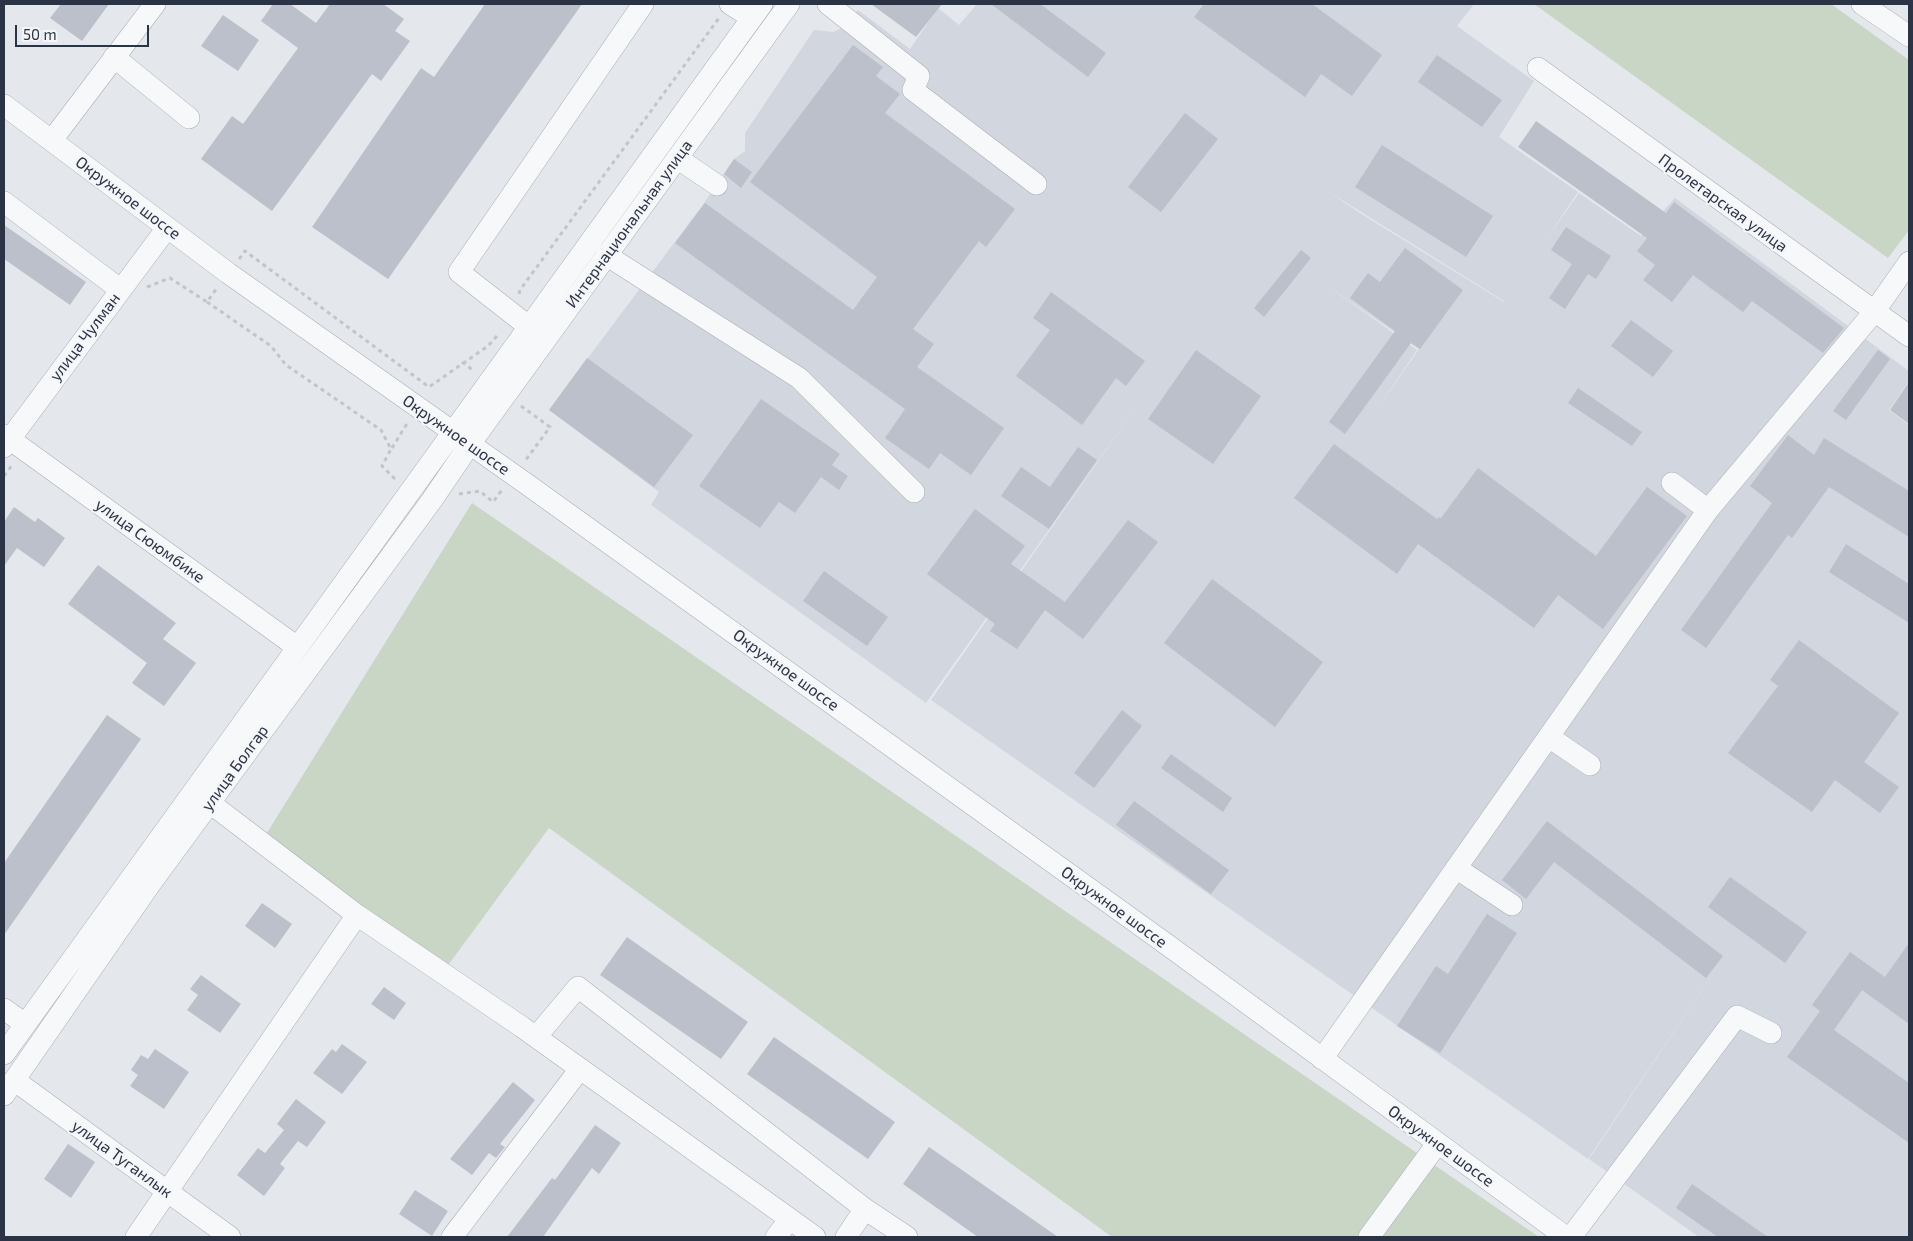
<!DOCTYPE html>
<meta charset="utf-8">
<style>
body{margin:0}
#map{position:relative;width:1913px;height:1241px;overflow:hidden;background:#e4e7ec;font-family:"Exo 2",sans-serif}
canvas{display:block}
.frame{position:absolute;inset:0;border:5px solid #2b3445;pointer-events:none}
.scale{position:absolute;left:15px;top:25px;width:134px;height:22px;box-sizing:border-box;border:2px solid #2b3445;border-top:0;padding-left:6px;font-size:15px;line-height:18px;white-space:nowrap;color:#2b3445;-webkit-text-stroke:4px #f4f6f9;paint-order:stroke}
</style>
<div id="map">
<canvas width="1913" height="1241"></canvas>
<div class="frame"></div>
<div class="scale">50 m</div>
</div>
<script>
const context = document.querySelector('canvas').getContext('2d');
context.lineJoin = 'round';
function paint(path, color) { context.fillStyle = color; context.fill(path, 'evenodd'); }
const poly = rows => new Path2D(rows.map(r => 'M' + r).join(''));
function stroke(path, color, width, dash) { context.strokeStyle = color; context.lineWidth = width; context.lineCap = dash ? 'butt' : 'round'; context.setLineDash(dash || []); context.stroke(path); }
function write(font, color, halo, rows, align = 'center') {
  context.font = font + ' "Exo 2",sans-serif'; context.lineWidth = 4; context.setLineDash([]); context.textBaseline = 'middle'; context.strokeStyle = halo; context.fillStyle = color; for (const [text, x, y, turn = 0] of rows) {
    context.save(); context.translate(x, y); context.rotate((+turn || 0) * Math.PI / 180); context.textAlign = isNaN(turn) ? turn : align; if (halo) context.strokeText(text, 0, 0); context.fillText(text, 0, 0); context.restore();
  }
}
paint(poly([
 [977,4,1474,4,1368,141,1457,26,1534,81,1499,137,1578,192,1545,241,1579,193,1641,236,1675,198,1909,371,1909,381,1889,410,1909,425,1909,1237,1699,1237,1589,1159,1729,950,1588,1159,931,700,1141,400,926,703,651,505,659,492,549,410,704,203,734,159,745,151,745,133,814,30,833,32,844,27,858,10,910,49,938,8,959,25],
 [1329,192,1504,301,1504,302,1360,213],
 [1322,282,1419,349,1374,414,1417,350]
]), '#d2d6de');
paint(poly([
 [1534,4,1831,4,1909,60,1909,230,1888,258],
 [472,503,1539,1237,1112,1237,549,828,446,968,265,836]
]), '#c9d6c5');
paint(poly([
 [61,4,109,4,82,41,50,18],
 [273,4,290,4,316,23,330,4,383,4,404,19,395,31,410,41,381,81,372,74,272,211,201,159,232,116,243,124,298,48,261,21],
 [485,4,582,4,388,279,312,227,421,68,434,77],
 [871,4,942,4,916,37],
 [991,4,1040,4,1106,53,1088,77],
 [1204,4,1312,4,1382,55,1352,96,1321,74,1305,97,1194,17],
 [223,15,259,40,238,71,201,46],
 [853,45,883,67,876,76,900,94,885,113,1015,209,986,247,979,241,913,329,934,344,917,367,1004,428,971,475,940,453,929,469,885,438,905,409,675,243,705,203,853,310,877,277,750,182],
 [1437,55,1502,100,1482,127,1418,82],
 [1185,113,1218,139,1161,212,1128,187],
 [1536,121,1666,213,1674,202,1844,328,1823,353,1752,301,1743,312,1693,275,1672,302,1643,280,1655,265,1637,251,1647,238,1518,147],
 [1382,145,1493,216,1466,257,1355,187],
 [734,159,752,172,741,188,724,174],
 [4,225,86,282,70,305,4,259],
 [1566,227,1611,256,1596,279,1588,274,1565,309,1549,298,1572,264,1551,250],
 [1405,248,1463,290,1420,349,1411,343,1345,434,1329,422,1395,331,1350,298,1368,273,1380,282],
 [1301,250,1311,258,1264,317,1254,308],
 [1051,292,1145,361,1126,386,1116,378,1082,425,1016,376,1050,330,1033,318],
 [1631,320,1673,351,1653,377,1611,346],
 [1196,350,1261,396,1213,464,1148,419],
 [1878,350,1890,359,1846,420,1833,411],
 [587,358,693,435,654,487,549,410],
 [1909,382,1909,424,1890,410],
 [1578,388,1642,432,1632,446,1568,403],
 [761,399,840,454,832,465,848,476,839,490,821,477,795,513,779,502,760,528,699,486],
 [1788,435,1814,455,1824,438,1909,491,1909,537,1829,487,1792,538,1788,535,1706,648,1681,630,1772,503,1750,486],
 [1334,444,1437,519,1439,517,1441,518,1478,468,1596,556,1647,487,1687,516,1603,629,1558,595,1534,628,1418,544,1397,574,1294,498],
 [1078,447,1097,460,1049,529,1001,496,1021,467,1050,487],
 [14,507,35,522,38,518,65,538,44,567,17,548,4,566,4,522],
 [975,509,1025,546,1011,564,1065,602,1128,520,1158,542,1083,639,1045,610,1017,649,990,631,995,624,927,574],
 [1846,544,1909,584,1909,623,1829,572],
 [98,565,176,623,163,639,196,663,164,706,132,683,147,663,68,604],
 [824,571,888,617,867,646,803,601],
 [1212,579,1323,662,1275,727,1164,643],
 [1799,640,1899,713,1864,762,1899,787,1880,813,1835,780,1812,812,1728,753,1778,686,1770,680],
 [1122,710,1142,726,1094,788,1074,773],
 [107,715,141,739,4,935,4,863],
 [1171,754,1232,798,1223,812,1161,768],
 [1134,801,1229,870,1211,894,1116,825],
 [1547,821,1723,956,1706,978,1554,862,1526,899,1502,880],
 [1730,877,1807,932,1785,963,1708,907],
 [262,903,292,924,275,948,245,926],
 [1487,914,1517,933,1440,1053,1397,1026,1436,966,1448,974],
 [627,937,748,1022,721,1059,600,975],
 [1909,943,1909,1024,1862,990,1834,1030,1909,1083,1909,1143,1787,1057,1820,1011,1812,1005,1850,952,1885,977],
 [201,975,241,1004,220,1033,187,1010,198,995,190,989],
 [384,987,406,1003,394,1020,371,1004],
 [774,1037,895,1122,868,1159,747,1074],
 [342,1044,367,1062,342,1094,313,1073,332,1049,336,1052],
 [155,1049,189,1072,164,1109,130,1086,138,1075,131,1070,141,1055,148,1059],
 [513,1082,535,1100,500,1144,505,1147,496,1158,489,1153,472,1175,450,1159],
 [296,1099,326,1122,307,1147,298,1141,280,1164,285,1168,264,1196,237,1175,258,1148,265,1153,284,1130,277,1124],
 [595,1125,621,1143,599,1174,592,1168,543,1237,507,1237,552,1178,555,1180],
 [68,1144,95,1162,71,1198,44,1179],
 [929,1147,1058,1237,978,1237,903,1184],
 [1692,1184,1768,1237,1718,1237,1676,1208],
 [415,1190,448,1211,432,1236,399,1214]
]), '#bbc0ca');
const minor = poly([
 [730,4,752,18],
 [828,4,919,76,913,90,1036,184],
 [1862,4,1909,36],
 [114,57,189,118],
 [1538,68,1909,336],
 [4,105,228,273,528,485,1169,946,1566,1237],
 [52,140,155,4],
 [677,158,717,185],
 [4,202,121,290],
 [606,255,799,378,914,492],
 [528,326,459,272,643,4],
 [4,435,297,647],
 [4,447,167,228],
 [1672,483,1708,510],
 [1549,737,1590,765],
 [210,803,357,915,522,1027,815,1237],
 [1456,868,1512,905],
 [4,1009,25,1024],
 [536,1037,578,987,865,1209,907,1237],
 [4,1054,762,4],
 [1322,1059,1708,510,1874,312,1909,262],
 [14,1080,230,1237],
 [4,1095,151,883,432,500,470,444,789,4],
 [136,1237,357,915],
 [452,1237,580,1069],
 [776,1237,790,1219],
 [846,1237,865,1209],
 [1369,1237,1437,1144],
 [1571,1237,1737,1016,1771,1033]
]);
stroke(minor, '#a9aeb7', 22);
stroke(poly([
 [239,259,245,251,429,387,488,346,497,336],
 [147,287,170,278,207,302,217,288],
 [519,294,520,290,719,18],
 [207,302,271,346,286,365,381,430,391,449,382,466,395,479],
 [462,362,474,371],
 [521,406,550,427,525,461],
 [392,448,408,422],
 [4,476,12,465],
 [459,494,480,491,493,502,502,490]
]), '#c2c5cb', 3, [4, 4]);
stroke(minor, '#f7f8fa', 21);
write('16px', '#2b3445', '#f4f6f9', [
 ["Окружное шоссе",128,198,37],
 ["Пролетарская улица",1723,203,36],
 ["Интернациональная улица",629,224,-54],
 ["улица Чулман",85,337,-53],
 ["Окружное шоссе",456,435,35],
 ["улица Сююмбике",150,541,36],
 ["Окружное шоссе",786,670,36],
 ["улица Болгар",235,768,-54],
 ["Окружное шоссе",1114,907,36],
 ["Окружное шоссе",1441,1146,36],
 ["улица Туганлык",122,1159,36]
]);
</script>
